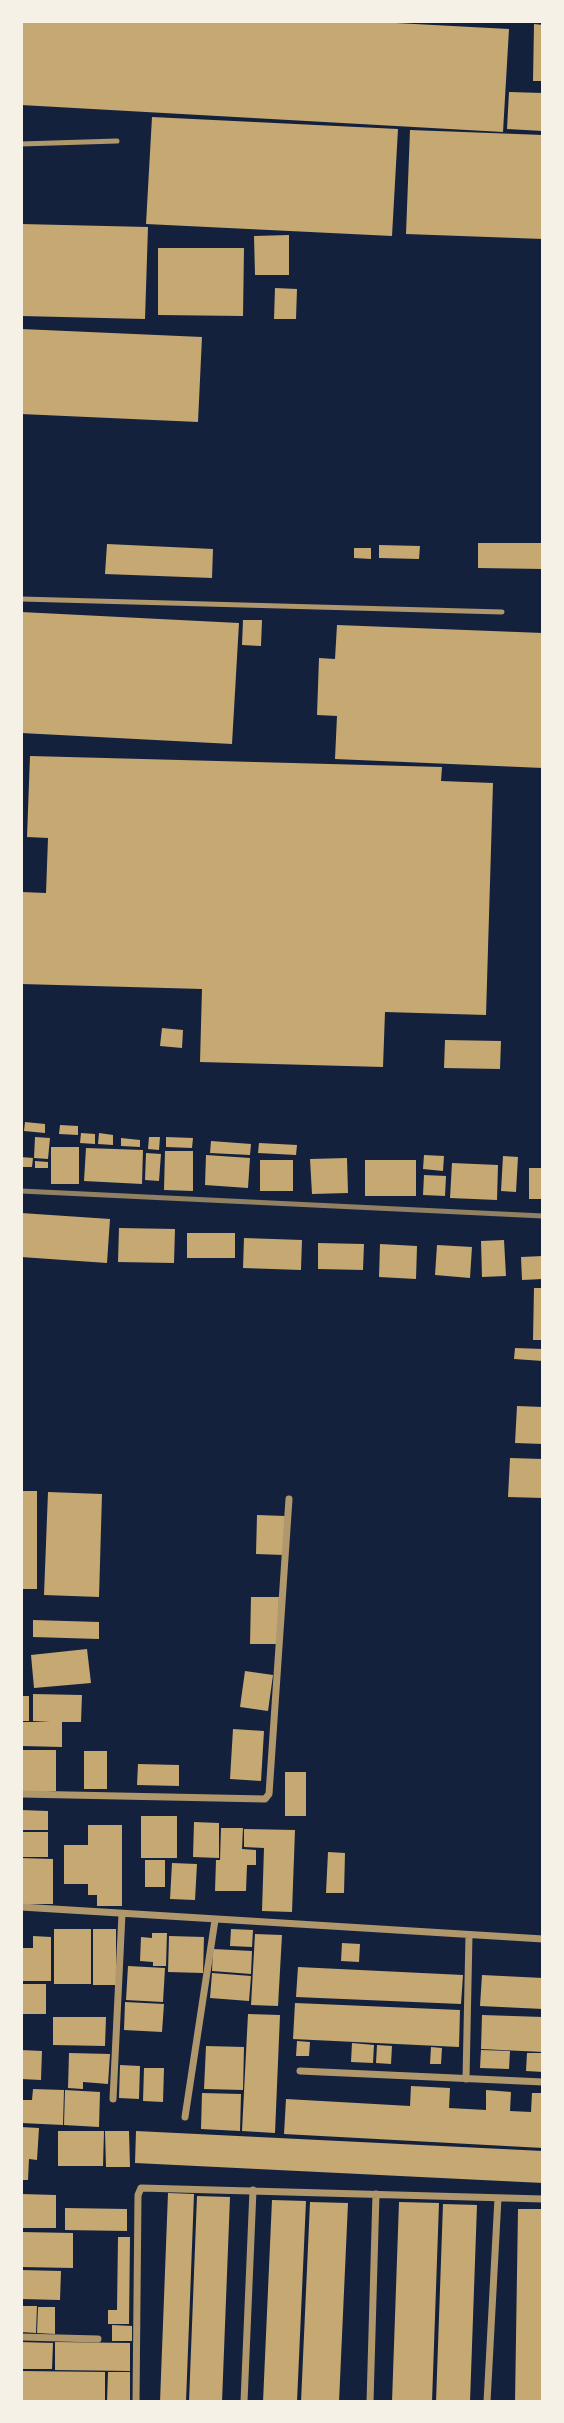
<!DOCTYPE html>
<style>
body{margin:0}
#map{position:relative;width:564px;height:2423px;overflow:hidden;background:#14213d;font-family:Poppins,sans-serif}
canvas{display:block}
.frame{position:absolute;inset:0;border:23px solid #f6f1e7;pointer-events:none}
</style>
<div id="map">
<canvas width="564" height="2423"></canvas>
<div class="frame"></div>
</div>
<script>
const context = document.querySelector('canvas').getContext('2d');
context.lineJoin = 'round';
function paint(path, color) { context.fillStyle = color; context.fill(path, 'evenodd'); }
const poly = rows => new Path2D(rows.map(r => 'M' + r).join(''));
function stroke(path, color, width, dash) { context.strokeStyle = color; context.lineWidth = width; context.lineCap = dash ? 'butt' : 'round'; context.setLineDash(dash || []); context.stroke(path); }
paint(poly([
 [21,21,358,21,509,29,503,132,21,105],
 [534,24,543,25,543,81,533,81],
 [509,92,543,93,543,131,507,129],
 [152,117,398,129,392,236,146,224],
 [410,130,543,135,543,239,406,234],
 [21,224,148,227,145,319,21,316],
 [289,235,289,275,255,275,254,236],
 [158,248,244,248,243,316,158,315],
 [275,288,297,289,296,319,274,319],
 [21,329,202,337,198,422,21,414],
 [478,543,543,543,543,569,478,568],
 [107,544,213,549,212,578,105,574],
 [379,545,420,546,419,559,379,558],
 [354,548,371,548,371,559,354,558],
 [21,612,239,623,232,744,21,733],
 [243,620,262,620,261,646,242,645],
 [337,625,543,633,543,768,335,759,337,716,317,715,319,658,335,659],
 [30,756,442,767,441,781,493,783,486,1015,385,1012,383,1067,200,1062,202,989,21,984,21,892,46,893,48,838,27,837],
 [162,1028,183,1030,182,1048,160,1046],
 [445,1040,501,1041,500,1069,444,1068],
 [25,1122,45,1124,45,1133,24,1131],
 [60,1125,78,1126,78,1135,59,1134],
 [81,1133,95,1134,95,1144,80,1143],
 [99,1133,113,1135,113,1145,98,1144],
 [35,1137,50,1138,48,1159,34,1158],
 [149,1137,160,1137,159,1150,148,1149],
 [166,1137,193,1138,192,1148,166,1147],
 [121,1138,140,1140,140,1147,121,1146],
 [211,1141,251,1144,250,1155,210,1153],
 [259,1143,297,1145,296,1155,258,1153],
 [51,1147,79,1147,79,1184,51,1184],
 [86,1148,143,1150,142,1184,84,1181],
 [165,1151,193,1151,193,1191,164,1190],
 [146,1153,161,1154,159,1181,145,1180],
 [206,1155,250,1158,248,1188,205,1185],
 [424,1155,444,1156,443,1171,423,1169],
 [503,1156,518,1157,516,1192,501,1191],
 [21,1157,33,1158,32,1167,21,1167],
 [347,1158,348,1193,312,1194,310,1159],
 [260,1160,293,1160,293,1191,260,1191],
 [365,1160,416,1160,416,1196,365,1196],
 [35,1161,48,1162,48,1168,35,1168],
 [452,1163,498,1165,497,1200,450,1198],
 [529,1168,543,1168,543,1199,529,1199],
 [424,1175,446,1176,445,1196,423,1195],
 [21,1213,110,1219,107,1263,21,1257],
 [119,1228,175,1229,174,1263,118,1262],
 [187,1233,235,1233,235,1258,187,1258],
 [244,1238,302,1240,301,1270,243,1268],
 [504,1240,506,1276,482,1277,481,1241],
 [318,1243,364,1244,363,1270,318,1269],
 [380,1244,417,1246,416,1279,379,1277],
 [437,1245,472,1247,470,1278,435,1275],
 [543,1256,543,1279,522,1280,521,1257],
 [534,1288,543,1288,543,1340,533,1340],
 [515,1348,543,1349,543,1361,514,1359],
 [517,1406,543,1407,543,1444,515,1443],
 [510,1458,543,1459,543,1498,508,1497],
 [21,1491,37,1491,37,1589,21,1589],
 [48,1492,102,1494,99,1597,44,1595],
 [257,1515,285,1516,284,1555,256,1554],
 [251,1597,279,1597,278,1644,250,1644],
 [33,1620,99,1622,99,1639,33,1637],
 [87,1649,91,1683,34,1688,31,1655],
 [245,1671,273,1675,268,1711,240,1707],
 [33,1694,82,1695,81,1722,62,1722,62,1747,22,1746,22,1722,50,1722,33,1721],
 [21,1696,29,1696,29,1721,21,1721],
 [233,1729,264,1731,261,1781,230,1779],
 [23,1750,56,1750,56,1791,23,1791],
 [84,1751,107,1751,107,1789,84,1789],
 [138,1764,179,1765,179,1786,137,1785],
 [285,1772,306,1772,306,1816,285,1816],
 [21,1810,48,1811,48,1830,21,1830],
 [141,1816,177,1816,177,1858,141,1858],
 [194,1822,219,1823,219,1858,193,1857],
 [88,1825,122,1825,122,1906,97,1906,97,1895,88,1895,88,1884,64,1884,64,1845,88,1845],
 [221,1828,243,1828,242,1849,256,1850,256,1865,247,1865,246,1891,215,1891,216,1860,220,1860],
 [244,1829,295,1830,292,1912,262,1911,264,1848,244,1847],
 [21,1832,48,1832,48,1857,21,1857],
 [328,1852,345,1853,344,1893,326,1893],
 [21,1858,53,1859,53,1904,21,1904],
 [145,1860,165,1860,165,1887,145,1887],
 [172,1863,197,1864,195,1900,170,1899],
 [54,1929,91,1929,91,1984,54,1984],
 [93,1929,116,1929,116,1985,93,1985],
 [231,1929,253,1930,252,1947,230,1946],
 [152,1933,167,1933,166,1966,153,1966,153,1962,140,1961,141,1937,152,1938],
 [255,1934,282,1935,278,2006,251,2005],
 [33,1936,51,1937,51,1981,21,1981,21,1948,33,1948],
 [169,1936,204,1937,203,1973,168,1972],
 [342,1943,360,1944,359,1962,341,1961],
 [213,1949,252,1951,251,1974,212,1971],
 [128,1966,165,1968,163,2002,126,2000],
 [298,1967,463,1975,461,2004,296,1997],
 [212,1973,251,1976,249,2001,210,1998],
 [482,1975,543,1978,543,2009,480,2006],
 [21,1984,46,1984,46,2014,21,2014],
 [125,2002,164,2004,162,2032,124,2030],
 [295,2003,460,2010,459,2047,293,2039],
 [248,2014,280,2015,275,2133,242,2131],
 [482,2015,543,2017,543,2052,481,2049],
 [53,2017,106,2017,105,2046,53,2045],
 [297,2041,310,2042,309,2056,296,2056],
 [352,2043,374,2045,373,2063,351,2062],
 [377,2045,392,2046,391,2064,376,2063],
 [206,2046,244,2047,243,2090,204,2089],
 [431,2047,442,2048,441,2064,430,2064],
 [21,2050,42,2051,41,2080,21,2079],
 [481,2050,510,2051,509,2069,480,2068],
 [69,2053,110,2054,108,2084,83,2082,83,2089,68,2088],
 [527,2053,543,2053,543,2072,526,2071],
 [120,2065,140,2066,139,2099,119,2098],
 [144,2068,164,2068,163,2102,143,2101],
 [411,2086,450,2088,449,2108,486,2110,486,2090,511,2092,510,2111,531,2112,532,2093,543,2093,543,2148,284,2134,286,2099,410,2106],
 [33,2089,64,2090,63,2125,21,2123,21,2100,32,2100],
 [65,2090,100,2092,99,2127,64,2125],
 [202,2093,241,2094,240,2131,201,2129],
 [21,2127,39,2128,37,2160,29,2159,28,2180,21,2180],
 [58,2131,104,2131,103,2166,58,2166],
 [105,2131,129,2131,130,2167,106,2167],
 [136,2131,543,2151,543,2183,135,2163],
 [168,2193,194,2194,186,2402,160,2402],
 [21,2194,56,2195,56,2228,21,2228],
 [197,2196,230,2197,222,2402,189,2402],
 [272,2200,306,2201,297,2402,263,2402],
 [310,2202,348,2203,339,2402,301,2402],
 [399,2202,439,2203,432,2402,392,2402],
 [443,2204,477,2205,470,2402,436,2402],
 [65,2208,127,2209,127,2231,65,2230],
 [518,2209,543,2209,543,2402,515,2402],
 [21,2232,73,2233,73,2268,21,2267],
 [118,2237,130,2237,129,2324,108,2324,108,2310,117,2310],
 [21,2270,61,2271,60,2300,21,2299],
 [21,2306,37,2306,36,2333,21,2332],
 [38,2307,55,2307,55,2334,37,2333],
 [112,2325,132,2326,132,2341,112,2341],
 [21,2342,53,2343,52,2369,21,2369],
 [55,2342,130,2343,130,2371,55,2370],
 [21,2371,105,2372,105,2402,21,2402],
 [108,2372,130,2372,130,2402,107,2402]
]), '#c6a872');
stroke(poly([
 [21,144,117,141],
 [21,599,502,612]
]), '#b1986c', 5);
stroke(poly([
 [21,1794,265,1799,269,1794,289,1499],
 [21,1907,543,1939],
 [300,2071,543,2082],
 [466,2079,469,1935],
 [113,2099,122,1914],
 [185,2117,215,1920],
 [21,2337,98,2339],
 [136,2402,138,2195,141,2188,543,2199],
 [244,2402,253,2190],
 [370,2402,376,2194],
 [487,2402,498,2198]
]), '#b1986c', 7);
stroke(poly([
 [21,1191,543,1216]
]), '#918062', 5);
</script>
